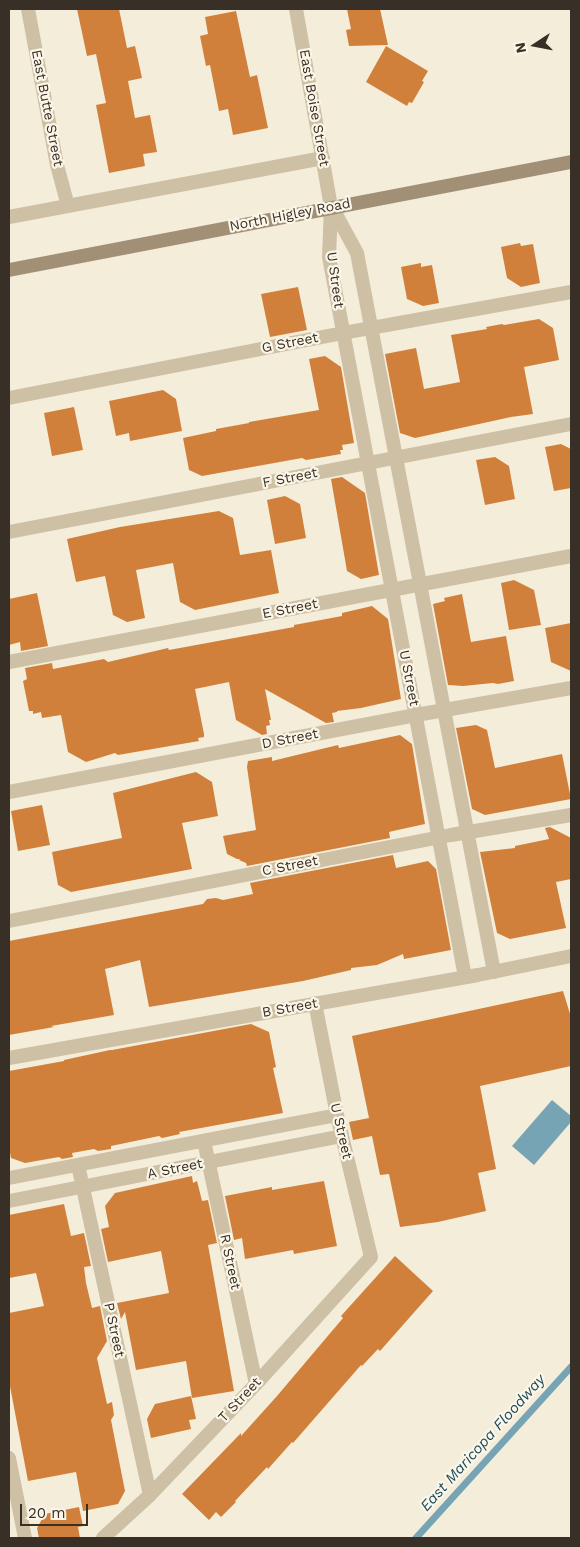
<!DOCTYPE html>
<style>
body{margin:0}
#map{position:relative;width:580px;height:1547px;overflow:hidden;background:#f4edda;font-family:"Work Sans",sans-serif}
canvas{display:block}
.frame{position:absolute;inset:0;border:10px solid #383027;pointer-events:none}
.north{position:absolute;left:510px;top:20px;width:50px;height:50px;-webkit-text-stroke:4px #fbf6e7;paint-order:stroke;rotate:259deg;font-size:14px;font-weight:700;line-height:20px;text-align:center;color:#383027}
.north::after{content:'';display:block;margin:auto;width:18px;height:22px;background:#383027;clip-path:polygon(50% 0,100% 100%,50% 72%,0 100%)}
.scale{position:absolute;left:20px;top:1504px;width:68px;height:22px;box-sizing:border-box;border:2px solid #383027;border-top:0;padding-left:6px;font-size:15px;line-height:18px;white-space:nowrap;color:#383027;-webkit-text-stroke:4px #fbf6e7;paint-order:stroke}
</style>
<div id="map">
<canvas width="580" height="1547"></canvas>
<div class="frame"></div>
<div class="north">N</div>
<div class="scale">20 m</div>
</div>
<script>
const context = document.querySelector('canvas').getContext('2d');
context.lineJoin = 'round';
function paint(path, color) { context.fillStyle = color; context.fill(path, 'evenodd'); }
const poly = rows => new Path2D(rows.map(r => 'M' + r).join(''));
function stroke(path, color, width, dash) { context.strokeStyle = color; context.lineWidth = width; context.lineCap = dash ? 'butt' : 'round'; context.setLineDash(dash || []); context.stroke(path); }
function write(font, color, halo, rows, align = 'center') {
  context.font = font + ' "Work Sans",sans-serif'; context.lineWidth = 4.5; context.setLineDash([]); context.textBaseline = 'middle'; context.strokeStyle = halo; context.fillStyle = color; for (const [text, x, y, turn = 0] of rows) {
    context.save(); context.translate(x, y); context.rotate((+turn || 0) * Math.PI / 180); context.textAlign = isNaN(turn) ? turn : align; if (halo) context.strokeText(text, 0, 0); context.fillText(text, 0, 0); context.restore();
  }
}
paint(poly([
 [552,1100,571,1116,571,1122,534,1165,512,1146]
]), '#76a4b4');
stroke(poly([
 [416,1538,571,1367]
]), '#76a4b4', 7);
paint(poly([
 [77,9,119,9,127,48,135,46,142,78,128,81,135,118,150,115,157,152,143,154,145,166,109,173,96,105,106,103,96,54,87,56],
 [347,9,380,9,388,45,349,46,346,30,351,29],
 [236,11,250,77,257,75,268,128,233,135,228,109,219,111,210,65,206,66,200,36,208,34,205,17],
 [386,46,428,71,422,81,424,82,412,103,409,102,407,106,366,82],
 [520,243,521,246,533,244,540,283,521,287,507,278,501,247],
 [421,263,421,267,432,265,439,303,423,306,407,299,401,267],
 [298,287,307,330,270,337,261,294],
 [539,319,553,328,559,360,524,367,533,414,511,417,415,438,400,433,385,354,416,348,424,389,460,382,451,335,487,329,486,327,502,324,504,325],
 [325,356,341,367,354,443,342,445,343,450,340,450,341,454,306,460,302,458,202,476,189,470,183,438,216,431,216,429,249,423,249,422,319,410,309,359],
 [163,390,176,399,182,431,130,441,129,433,116,436,109,401],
 [74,407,83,450,52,456,44,413],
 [561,444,571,449,571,488,554,491,545,447],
 [495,457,509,466,515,499,485,505,476,460],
 [342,477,365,493,379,575,361,579,347,571,331,479],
 [285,496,300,504,306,538,275,544,267,500],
 [219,511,233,518,240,555,271,550,279,593,195,610,180,602,173,563,136,570,145,618,127,622,113,615,105,576,76,582,67,539,120,527],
 [514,580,534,590,541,625,509,630,501,583],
 [37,593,48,646,21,651,20,642,9,645,9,599],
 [462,594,471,642,506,636,514,681,498,684,493,683,463,686,448,685,433,604,445,601,444,598],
 [372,606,388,619,401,699,361,708,337,711,337,712,332,713,334,722,326,723,265,689,271,720,269,720,270,725,266,726,267,734,262,735,236,720,229,682,195,689,204,734,204,737,198,738,199,741,118,755,115,753,86,762,68,752,61,715,42,718,41,712,33,714,33,711,29,711,23,681,27,679,25,668,52,663,53,669,104,659,108,662,168,648,169,650,294,627,294,625,342,616,342,613],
 [571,623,571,671,551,662,545,628],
 [476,725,487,730,495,768,562,754,571,799,485,815,472,809,456,728],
 [400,735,412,744,425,824,393,831,389,832,390,838,247,866,246,863,239,860,240,859,237,859,227,854,223,836,256,830,247,767,248,761,272,757,272,761,338,745,339,748],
 [196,772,212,782,218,816,182,823,192,869,71,892,58,885,52,852,122,838,113,793],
 [42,805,50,845,18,851,11,811],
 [550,827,571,838,571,879,556,882,566,928,510,939,497,933,480,852,515,848,515,846,549,839,545,828],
 [393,855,396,868,428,861,436,869,451,950,404,959,403,954,377,965,351,968,351,970,303,981,149,1007,140,960,105,969,114,1015,51,1026,54,1027,9,1035,9,941,203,904,207,899,216,898,223,900,253,894,250,883],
 [563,991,571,1017,571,1066,480,1086,496,1169,478,1173,486,1211,438,1222,400,1227,389,1174,380,1175,372,1136,353,1140,349,1122,369,1118,352,1036],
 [251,1024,269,1032,276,1067,273,1068,283,1113,179,1132,180,1134,162,1138,159,1136,111,1146,111,1149,98,1151,94,1149,72,1153,73,1157,62,1159,59,1157,25,1163,11,1158,9,1147,9,1071,64,1061,64,1060,110,1050,112,1050],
 [192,1176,193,1183,197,1181,202,1201,208,1200,217,1243,208,1245,234,1391,192,1398,186,1361,136,1370,125,1312,121,1319,117,1303,169,1293,161,1251,108,1262,101,1229,109,1227,105,1206,115,1193],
 [324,1181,337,1246,294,1254,293,1250,245,1259,242,1238,234,1240,225,1196,272,1187,272,1190],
 [64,1204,71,1236,84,1233,91,1266,84,1267,86,1283,92,1308,100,1306,107,1341,97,1358,107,1404,112,1402,114,1415,111,1420,125,1491,118,1504,83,1511,76,1472,28,1481,9,1381,9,1313,44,1306,36,1273,9,1278,9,1215],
 [395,1256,433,1291,380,1351,378,1349,362,1366,361,1365,293,1443,292,1442,268,1469,267,1467,235,1501,236,1502,221,1517,216,1512,209,1520,182,1494,241,1433,241,1436,277,1396,343,1318,341,1316],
 [191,1396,196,1419,189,1420,191,1429,151,1438,147,1419,155,1404],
 [79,1507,83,1526,78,1527,80,1538,39,1538,37,1528,45,1514]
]), '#d1803b');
stroke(poly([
 [28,9,57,165,68,206],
 [296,9,331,207,329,257,465,977],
 [332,207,357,253,494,972],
 [9,217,323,158],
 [9,398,343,333,571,292],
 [9,532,571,424],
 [9,662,571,556],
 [9,792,416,715,571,688],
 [9,921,451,835,571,815],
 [9,1058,478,975,571,956],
 [204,1141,256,1384],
 [78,1165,150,1495],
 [9,1178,337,1115],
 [9,1201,342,1136],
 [9,1458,25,1538],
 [103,1538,150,1495,256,1384,371,1257,337,1115,315,1003]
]), '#cdc0a5', 14);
stroke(poly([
 [9,270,571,162]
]), '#a18f76', 14);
write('14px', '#383027', '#fbf6e7', [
 ["East Butte Street",47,108,79],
 ["East Boise Street",314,108,80],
 ["North Higley Road",290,215,-11],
 ["U Street",335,280,82],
 ["G Street",290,343,-11],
 ["F Street",290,478,-11],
 ["E Street",290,609,-11],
 ["U Street",409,678,79],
 ["D Street",290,739,-11],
 ["C Street",290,866,-11],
 ["B Street",290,1008,-10],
 ["U Street",341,1131,77],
 ["A Street",175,1169,-11],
 ["R Street",230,1262,78],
 ["P Street",114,1330,78],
 ["T Street",240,1400,-47]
]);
write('italic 15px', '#184a5e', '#fbf6e7', [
 ["East Maricopa Floodway",483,1443,-48]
]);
</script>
